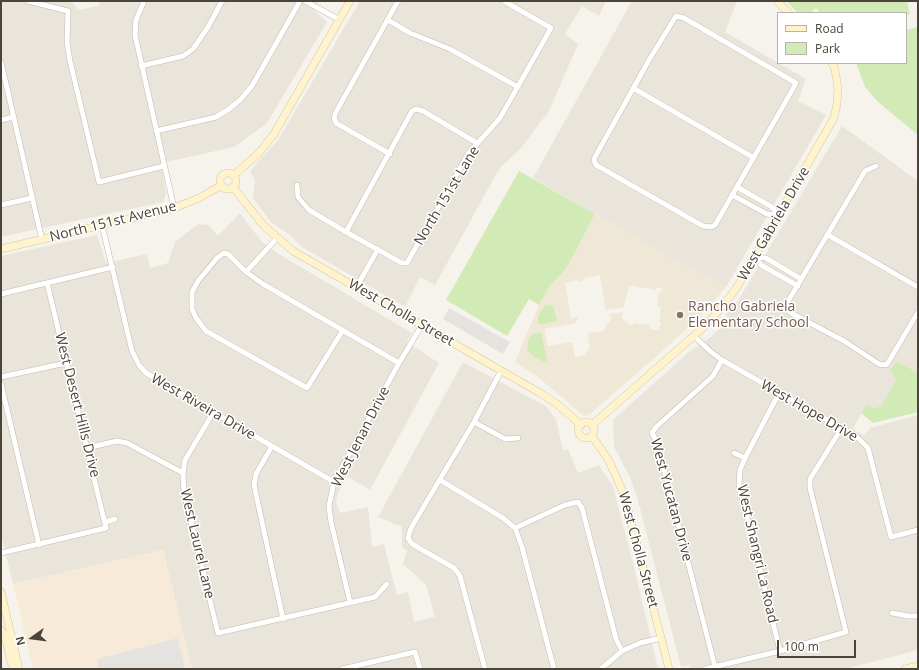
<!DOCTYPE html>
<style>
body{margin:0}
#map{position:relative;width:919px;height:670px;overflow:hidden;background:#f6f3ec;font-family:"Open Sans",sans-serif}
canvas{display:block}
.frame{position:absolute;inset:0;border:2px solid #4b4439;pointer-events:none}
.legend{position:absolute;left:777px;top:12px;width:130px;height:52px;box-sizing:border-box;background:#fff;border:1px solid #b7b4b0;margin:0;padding:5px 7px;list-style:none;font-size:12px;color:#4b4439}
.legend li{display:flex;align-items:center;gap:8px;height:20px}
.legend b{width:20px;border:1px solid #b7b4b0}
.north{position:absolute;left:12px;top:618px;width:40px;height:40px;-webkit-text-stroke:3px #fff;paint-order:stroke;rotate:256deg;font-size:11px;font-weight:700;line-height:16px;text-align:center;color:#4b4439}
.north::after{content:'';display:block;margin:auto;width:14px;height:18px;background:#4b4439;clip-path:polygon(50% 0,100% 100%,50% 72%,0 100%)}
.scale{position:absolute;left:777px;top:640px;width:79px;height:18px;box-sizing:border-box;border:2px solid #4b4439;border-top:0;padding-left:5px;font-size:12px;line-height:14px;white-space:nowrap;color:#4b4439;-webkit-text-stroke:3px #fff;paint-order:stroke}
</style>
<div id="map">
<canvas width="919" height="670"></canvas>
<div class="frame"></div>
<ul class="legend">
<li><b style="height:5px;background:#fff3cd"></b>Road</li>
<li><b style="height:11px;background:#d2eab5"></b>Park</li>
</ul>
<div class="north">N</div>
<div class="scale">100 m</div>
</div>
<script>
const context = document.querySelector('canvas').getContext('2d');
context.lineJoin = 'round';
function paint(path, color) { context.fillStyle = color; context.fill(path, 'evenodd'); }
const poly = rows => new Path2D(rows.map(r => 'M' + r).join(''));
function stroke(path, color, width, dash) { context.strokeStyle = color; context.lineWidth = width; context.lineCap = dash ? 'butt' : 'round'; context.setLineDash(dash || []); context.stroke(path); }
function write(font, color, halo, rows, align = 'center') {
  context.font = font + ' "Open Sans",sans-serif'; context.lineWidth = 3; context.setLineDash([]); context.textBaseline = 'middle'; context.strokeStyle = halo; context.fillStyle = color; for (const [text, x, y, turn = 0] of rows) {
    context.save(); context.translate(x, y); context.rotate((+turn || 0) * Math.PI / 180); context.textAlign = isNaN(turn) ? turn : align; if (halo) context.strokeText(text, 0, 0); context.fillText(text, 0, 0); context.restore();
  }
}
paint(poly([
 [1,1,68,1,74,4,78,10,99,6,100,1,319,1,314,10,327,22,267,123,234,147,161,163,166,193,163,202,1,237],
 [360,1,606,1,599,16,582,6,565,34,578,44,549,111,521,148,499,169,435,285,420,277,405,307,302,247,290,235,271,222,253,198,255,180,250,171,278,140],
 [632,1,671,1,674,3,676,1,737,1,725,32,806,79,798,101,826,115,726,287,659,251,533,178],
 [842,126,918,181,918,373,896,361,896,380,881,406,873,408,866,404,853,429,864,436,870,428,918,415,918,650,845,669,690,669,689,665,681,667,638,500,630,477,614,447,613,420,690,351,711,337,729,319,725,315,739,299],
 [240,213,261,241,279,254,412,333,407,342,439,363,370,490,347,476,338,493,336,502,340,513,368,507,372,547,384,544,397,595,408,592,414,622,435,617,426,585,403,564,407,551,402,547,402,527,378,517,463,362,547,407,556,420,563,450,568,449,578,473,599,465,613,487,633,563,658,669,192,669,163,550,13,584,1,534,1,256,97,235,106,263,147,254,150,268,168,263,175,242,198,224,208,225,218,236]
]), '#eae5da');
paint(poly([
 [163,550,192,669,33,669,13,584]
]), '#f7ead8');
paint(poly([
 [595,214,659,251,726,287,704,312,669,345,589,415,584,416,538,377,515,362,539,305,549,287,566,269],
 [600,275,606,310,624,307,629,285,656,290,657,287,663,289,662,291,659,291,657,306,661,307,659,322,661,323,658,330,650,329,650,325,634,323,633,325,629,325,627,322,622,319,623,312,610,314,611,320,606,325,604,331,588,333,590,349,588,350,588,352,586,352,586,355,575,357,572,342,548,346,544,329,576,323,576,320,578,319,577,317,571,318,565,283,577,280,578,282,584,280,584,278]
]), '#efe8d6');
paint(poly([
 [786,1,907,1,910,14,906,15,906,13,820,13,816,8,810,13,798,13],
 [918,27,918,135,878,102,865,87,856,63,906,63,906,30],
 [519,171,595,214,566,269,549,287,539,305,529,299,507,336,446,300],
 [545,305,553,306,557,321,539,325,538,321,538,316],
 [541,332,547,360,544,362,533,356,527,349,529,338,533,334],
 [896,361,918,373,918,412,873,423,861,413,866,404,873,408,881,406,896,380,890,369,894,366]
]), '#d2eab5');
paint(poly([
 [449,308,510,342,503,354,443,319],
 [178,638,185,669,99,669,97,659]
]), '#e5e3e0');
const street = poly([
 [28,1,68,11,67,42,70,61,99,182,164,166],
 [144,1,136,20,135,35,174,208],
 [305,1,340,20],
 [676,16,684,18,796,83,790,94,715,225,711,227,703,226,596,165,594,160,595,157,649,60,676,16],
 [388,20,410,33,450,49,518,87],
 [1,62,42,240],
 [141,66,183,56,193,49,208,27,222,1],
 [633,88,754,158],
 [1,120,14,117],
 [156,131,216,117,229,109,240,100,252,86,300,1],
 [390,154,336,123,334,118,336,112,398,1],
 [876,166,865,171,787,303,787,308,791,313,844,341,879,364,886,365,889,361,918,312],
 [297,185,298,197,309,210,346,232,402,263,407,263,468,154,500,118,551,28,504,1],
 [737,187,772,207,779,216],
 [732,195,767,214,779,216],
 [1,205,32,198],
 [102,225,132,351,139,365,146,373,334,482],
 [346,232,412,111,416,109,423,111,477,143],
 [828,235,918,287],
 [755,257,766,258,801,279],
 [755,257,761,265,798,286],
 [246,272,277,238],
 [356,288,378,249],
 [1,294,113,267],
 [343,330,307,388,206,331,196,318,192,309,192,292,198,281,217,258,224,253,228,254,246,272,263,284,399,363],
 [694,336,711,352,722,360,857,437,868,448,891,537,918,530],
 [1,377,66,363],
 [1,384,39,545],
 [779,393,745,458,740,470,739,485,780,651],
 [213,413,185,460,183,473,184,493,218,633,375,597,387,584],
 [474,422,505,439,518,438],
 [272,446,256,474,254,485,283,619],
 [87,448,117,441,127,443,183,473],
 [734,453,745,458],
 [440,480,503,518,515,528,522,547,554,669],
 [105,522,115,519],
 [515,528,565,505,578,502,582,508,616,639,622,651],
 [1,553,106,528,47,283],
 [350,602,331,522,329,506,334,482,399,363,422,325],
 [892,613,908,616,918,616],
 [715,667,657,442,652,433,656,427,713,376,722,360],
 [342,669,415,652,420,669],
 [485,669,460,576,454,568,412,544,408,538,411,528,474,422,501,371],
 [601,669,622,651,640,643,661,638],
 [705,669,780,651,846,632,810,488,810,479,841,429]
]);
const secondary = poly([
 [777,1,789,13],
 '220 181a8 8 0 1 1 16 0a8 8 0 1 1-16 0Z',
 [234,175,258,154,274,134,350,1],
 [233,187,263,225,293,251,540,393,557,404,581,425],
 [1,249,174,208,199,198,222,185],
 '578 430a8 8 0 1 1 16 0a8 8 0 1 1-16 0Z',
 [592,425,705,326,723,306,737,287,834,118,837,104,838,89,835,69,832,63],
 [592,436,609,461,624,494,669,669],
 [1,592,19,669],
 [1,630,5,635,11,663,16,669],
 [905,669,918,666]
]);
stroke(street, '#c2bbae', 6);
stroke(secondary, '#d6c79b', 8);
stroke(street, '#fff', 5);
stroke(secondary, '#fff3cd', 7);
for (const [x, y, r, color] of [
 [680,315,4,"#8d6e63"]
]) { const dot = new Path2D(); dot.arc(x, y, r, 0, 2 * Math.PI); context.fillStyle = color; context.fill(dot); stroke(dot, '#fff', 1.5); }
write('14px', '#4b4439', '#fff', [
 ["North 151st Lane",447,196,-59],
 ["North 151st Avenue",113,222,-14],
 ["West Gabriela Drive",774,224,-60],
 ["West Cholla Street",401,313,30],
 ["West Desert Hills Drive",77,405,76],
 ["West Riveira Drive",203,407,30],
 ["West Hope Drive",809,411,30],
 ["West Jenan Drive",361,437,-63],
 ["West Yucatan Drive",671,500,75],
 ["West Laurel Lane",197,544,77],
 ["West Cholla Street",638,550,75],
 ["West Shangri La Road",757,554,77]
]);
write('14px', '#785e54', '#fff', [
 ["Rancho Gabriela",688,307],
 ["Elementary School",688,323]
], 'left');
</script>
